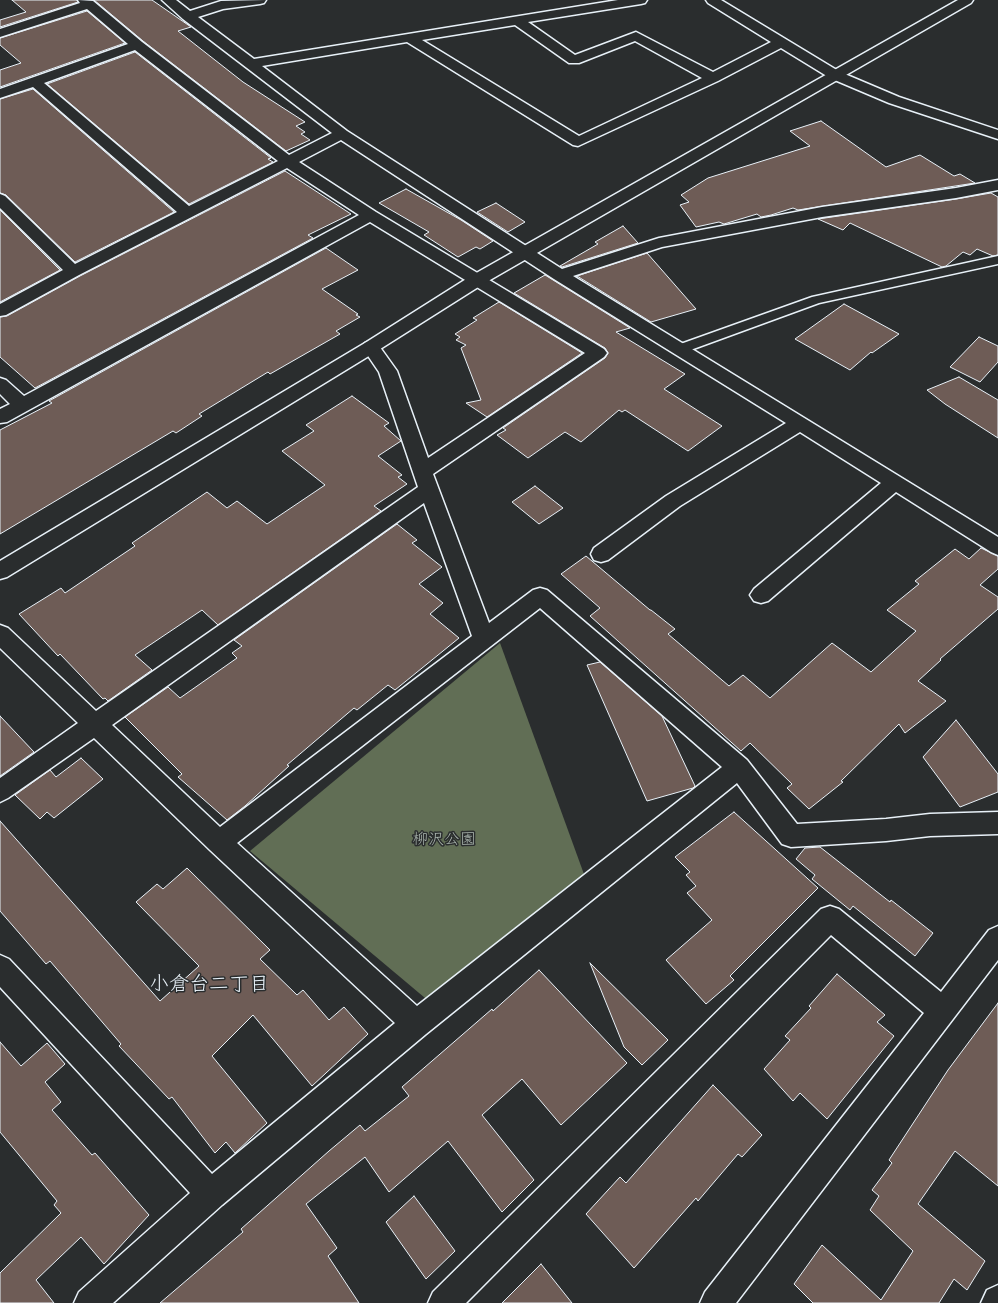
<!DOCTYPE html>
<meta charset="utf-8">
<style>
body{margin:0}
canvas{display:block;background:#2a2d2e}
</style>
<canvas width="998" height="1303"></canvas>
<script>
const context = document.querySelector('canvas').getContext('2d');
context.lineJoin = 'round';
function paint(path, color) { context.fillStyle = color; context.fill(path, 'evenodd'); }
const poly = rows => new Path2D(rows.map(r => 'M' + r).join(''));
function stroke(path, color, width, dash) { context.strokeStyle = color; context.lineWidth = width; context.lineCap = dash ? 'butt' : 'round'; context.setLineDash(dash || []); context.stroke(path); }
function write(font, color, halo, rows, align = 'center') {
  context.font = font + ' "Indie Flower","Klee One",sans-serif'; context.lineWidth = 3; context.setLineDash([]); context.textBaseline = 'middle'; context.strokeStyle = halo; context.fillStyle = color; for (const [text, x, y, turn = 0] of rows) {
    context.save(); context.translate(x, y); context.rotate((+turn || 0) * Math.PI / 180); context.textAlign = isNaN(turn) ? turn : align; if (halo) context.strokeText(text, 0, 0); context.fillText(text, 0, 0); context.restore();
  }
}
paint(poly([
 [500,643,585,877,431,1003,250,851]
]), '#616e55');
const building = poly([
 [12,0,77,0,78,2,0,27,0,20,26,12,12,0],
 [94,0,152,0,191,27,178,31,243,82,305,122,296,126,305,132,301,134,310,140,286,151,143,41,94,0],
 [87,11,125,43,0,87,0,70,21,63,0,45,0,38,87,11],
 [135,52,271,158,268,159,273,162,189,204,47,84,135,52],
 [33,89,174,212,75,262,6,195,0,193,0,99,33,89],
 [821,121,886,167,920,155,954,176,960,174,975,183,798,210,793,208,771,215,761,217,757,214,724,224,719,222,696,227,680,205,689,202,681,195,708,178,810,146,790,131,821,121],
 [285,171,351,214,308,235,313,238,35,388,0,357,0,317,7,316,80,276,285,171],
 [406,189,461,220,493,241,480,249,476,247,458,257,424,235,429,232,379,203,406,189],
 [991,193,998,197,998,255,993,256,977,249,970,255,963,252,946,266,942,267,850,223,843,230,818,219,956,199,991,193],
 [496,203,525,222,508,232,477,212,496,203],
 [0,210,60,270,0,302,0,210],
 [623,226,638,243,562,267,560,266,598,244,595,242,623,226],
 [326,248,358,270,322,289,358,314,356,315,360,317,336,331,340,334,270,374,268,372,199,414,202,416,176,433,173,431,0,534,0,430,52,403,49,401,326,248],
 [647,253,696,309,651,322,577,276,647,253],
 [545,275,630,328,616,332,685,374,664,389,722,426,688,451,625,410,622,412,619,410,581,442,565,432,528,458,497,435,506,430,503,428,605,358,608,353,605,348,514,293,545,275],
 [499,302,582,353,487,417,466,403,481,400,461,348,466,345,456,340,460,337,455,334,477,320,473,318,499,302],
 [844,304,899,334,872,353,871,352,850,370,795,339,844,304],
 [979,337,998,346,998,362,980,382,950,367,979,337],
 [959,377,998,400,998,438,945,404,927,390,959,377],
 [352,396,389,423,384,426,401,441,378,456,402,475,398,477,407,484,374,506,381,511,218,625,202,610,135,655,152,670,108,701,105,698,103,699,60,654,58,656,19,614,61,588,65,593,135,546,132,543,207,492,227,508,237,501,267,524,325,485,282,451,314,431,306,425,352,396],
 [535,486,563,508,539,524,512,502,535,486],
 [397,524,417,540,412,543,442,567,419,584,443,603,430,614,459,638,395,690,388,685,357,710,354,708,287,765,289,766,245,806,227,820,178,777,182,774,125,717,168,687,180,698,237,658,232,653,242,646,234,640,397,524],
 [981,548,998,556,998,569,980,585,998,597,998,609,940,659,941,660,918,681,946,701,905,733,899,724,841,781,843,782,809,809,787,788,792,784,750,743,741,751,590,616,600,608,561,574,586,556,650,610,651,610,675,629,668,634,729,686,743,675,770,698,832,643,871,672,916,631,887,610,919,584,915,581,955,549,969,559,981,548],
 [600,662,662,716,695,786,693,788,647,801,587,665,600,662],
 [0,716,34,752,0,776,0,716],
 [956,720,998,774,998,792,960,807,923,757,956,720],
 [81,758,103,779,54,818,47,812,40,819,15,795,50,770,56,777,81,758],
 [734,812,818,888,730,976,734,980,706,1004,666,960,712,920,687,893,696,886,686,875,690,872,675,857,734,812],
 [0,821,160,1001,199,966,136,902,157,884,163,889,187,868,270,950,260,959,297,995,303,990,329,1020,344,1007,368,1034,312,1086,253,1015,212,1056,267,1123,235,1153,226,1142,215,1153,172,1097,169,1099,119,1046,121,1044,50,961,46,964,0,911,0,821],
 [820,847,890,902,891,900,933,933,915,956,853,906,850,910,812,879,815,875,796,859,805,848,820,847],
 [590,963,668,1040,642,1065,624,1047,590,963],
 [539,970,627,1063,561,1125,522,1079,482,1115,534,1180,502,1212,448,1141,389,1192,365,1157,306,1204,337,1248,328,1256,359,1303,160,1303,243,1232,241,1229,329,1151,360,1125,365,1131,409,1096,402,1087,492,1009,493,1011,539,970],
 [837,974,885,1015,877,1022,894,1036,827,1119,800,1093,793,1101,764,1069,790,1040,785,1036,811,1008,809,1006,837,974],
 [998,1003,998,1186,955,1151,918,1204,985,1261,967,1290,954,1279,939,1303,813,1303,794,1284,822,1245,881,1300,913,1251,870,1210,879,1196,872,1190,892,1163,889,1160,948,1070,998,1003],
 [0,1042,21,1066,47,1043,65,1064,45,1082,61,1102,52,1110,92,1155,95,1153,149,1215,104,1264,81,1237,36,1280,54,1303,0,1303,0,1273,61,1213,54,1205,57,1201,0,1132,0,1042],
 [713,1085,762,1135,742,1157,738,1154,698,1201,696,1198,634,1268,586,1214,620,1177,626,1183,713,1085],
 [414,1196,455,1251,426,1279,386,1222,414,1196],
 [541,1264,572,1303,502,1303,541,1264]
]);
paint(building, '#6e5c56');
stroke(building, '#e8f1f8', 1);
const service = poly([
 [998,256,998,264,819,303,685,352,680,353,675,352,674,349,675,346,812,297,998,256]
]);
const minor = poly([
 [78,0,93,1,142,42,289,155,332,133,183,19,162,0,176,0,190,11,221,1,266,0,264,3,260,4,223,9,198,17,254,59,618,0,647,0,645,3,641,4,528,22,575,55,636,32,713,72,771,42,708,3,706,0,721,0,840,72,899,97,998,130,998,139,889,103,830,78,781,48,718,81,578,146,573,145,407,42,262,66,347,131,562,269,659,238,822,207,956,188,998,180,998,190,956,198,822,217,662,247,573,276,998,537,998,555,991,552,896,492,768,601,761,603,754,601,750,595,754,589,881,483,800,432,680,506,608,560,601,562,594,560,591,554,594,548,666,496,786,423,554,279,341,140,299,162,376,212,604,349,607,353,604,357,433,474,489,623,533,590,540,588,547,590,747,760,797,824,886,819,930,814,998,812,998,834,930,836,886,841,791,847,782,844,737,783,426,1034,222,1205,113,1303,74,1303,79,1292,190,1193,0,987,0,955,9,959,212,1174,395,1023,210,850,94,738,8,798,0,802,0,778,78,723,0,648,0,625,8,628,96,711,418,487,379,372,362,347,365,343,371,341,377,343,397,371,428,458,585,353,370,222,7,422,0,423,0,409,10,404,0,394,0,378,6,380,24,396,359,215,287,168,79,275,6,315,0,316,0,304,63,270,0,208,0,194,5,196,75,264,177,212,33,87,0,98,0,89,128,44,87,9,0,37,0,29,80,3,78,0],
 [515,25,569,63,579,63,635,41,702,78,579,136,422,40,515,25],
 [135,50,278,161,189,206,44,83,135,50],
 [424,503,472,636,220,827,112,725,424,503],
 [540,608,722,767,417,1006,237,843,540,608],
 [830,906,839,909,941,992,989,930,998,926,998,960,736,1303,700,1303,705,1292,924,1013,831,935,466,1303,428,1303,433,1292,821,909,830,906],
 [998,1285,998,1303,981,1303,987,1290,998,1285]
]);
const tertiary = poly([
 [958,0,973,0,971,3,483,284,377,351,7,577,0,579,0,561,365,343,471,276,958,0]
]);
stroke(service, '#e8f1f8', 3);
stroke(minor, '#e8f1f8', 3);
stroke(tertiary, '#e8f1f8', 3);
paint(service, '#2a2d2e');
paint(minor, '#2a2d2e');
paint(tertiary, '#2a2d2e');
write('16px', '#abb6af', '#2a2d2e', [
 ["柳沢公園",444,841]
]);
write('20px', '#e8f1f8', '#2a2d2e', [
 ["小倉台二丁目",209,987]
]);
</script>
